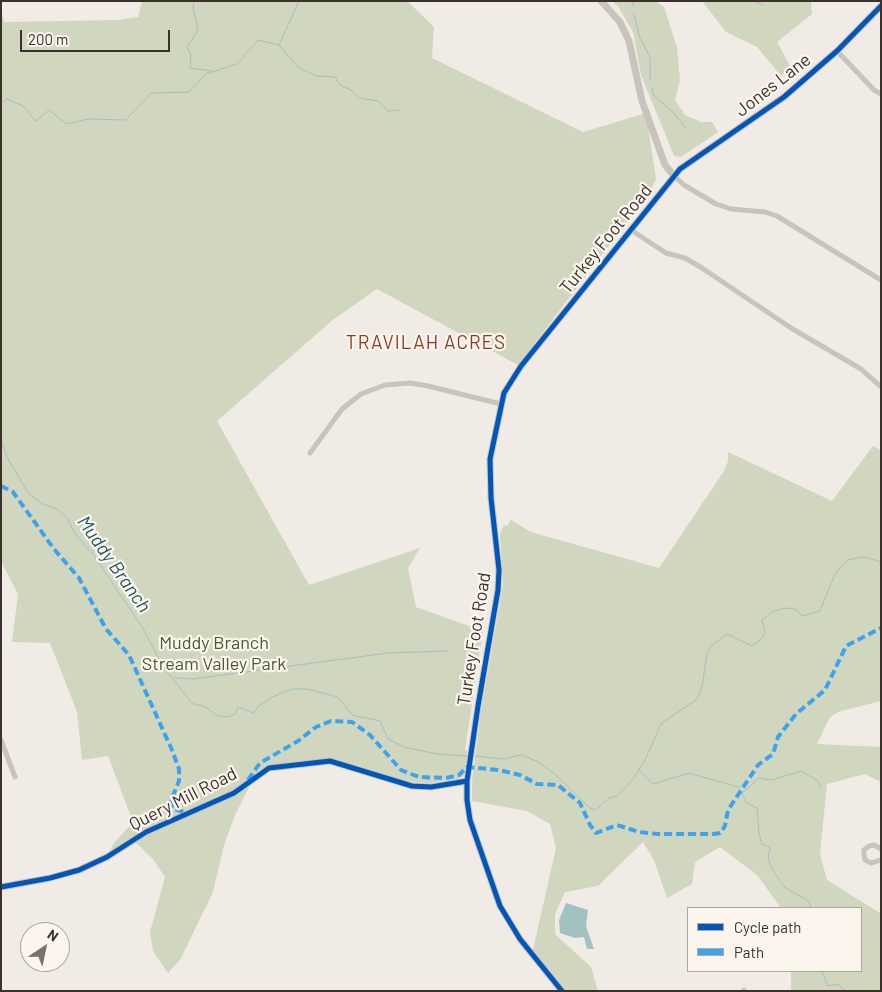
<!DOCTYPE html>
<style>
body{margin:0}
#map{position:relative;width:882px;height:992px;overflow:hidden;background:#f0ebe5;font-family:Barlow,sans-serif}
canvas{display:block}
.frame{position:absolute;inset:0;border:2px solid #3b302b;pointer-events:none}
.legend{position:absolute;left:687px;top:907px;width:175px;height:65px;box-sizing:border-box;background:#fbf5ee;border:1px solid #aea6a0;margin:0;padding:6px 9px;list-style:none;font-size:15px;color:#3b302b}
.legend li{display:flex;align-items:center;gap:10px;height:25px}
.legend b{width:25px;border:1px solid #aea6a0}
.north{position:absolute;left:20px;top:922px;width:50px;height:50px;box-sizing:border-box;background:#fbf5ee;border:1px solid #aea6a0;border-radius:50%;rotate:34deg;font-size:14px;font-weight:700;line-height:20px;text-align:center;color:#3b302b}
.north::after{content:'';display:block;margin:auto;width:18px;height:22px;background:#7a716c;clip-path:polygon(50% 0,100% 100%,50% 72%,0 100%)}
.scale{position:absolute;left:20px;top:30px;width:150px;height:22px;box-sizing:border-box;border:2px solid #3b302b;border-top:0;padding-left:6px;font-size:15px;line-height:18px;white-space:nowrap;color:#3b302b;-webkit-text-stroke:4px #fbf5ee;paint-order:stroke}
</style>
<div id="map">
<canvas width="882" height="992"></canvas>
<div class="frame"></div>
<ul class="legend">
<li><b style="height:6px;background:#0057b8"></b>Cycle path</li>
<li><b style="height:6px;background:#3fa3eb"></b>Path</li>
</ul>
<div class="north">N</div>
<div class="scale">200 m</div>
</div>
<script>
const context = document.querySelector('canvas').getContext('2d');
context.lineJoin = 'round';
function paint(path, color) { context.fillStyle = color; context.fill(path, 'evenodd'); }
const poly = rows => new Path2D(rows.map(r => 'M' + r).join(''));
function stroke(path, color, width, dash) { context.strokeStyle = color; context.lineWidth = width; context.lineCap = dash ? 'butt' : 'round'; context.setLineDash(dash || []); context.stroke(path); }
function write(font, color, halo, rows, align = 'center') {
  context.font = font + ' Barlow,sans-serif'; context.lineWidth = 4.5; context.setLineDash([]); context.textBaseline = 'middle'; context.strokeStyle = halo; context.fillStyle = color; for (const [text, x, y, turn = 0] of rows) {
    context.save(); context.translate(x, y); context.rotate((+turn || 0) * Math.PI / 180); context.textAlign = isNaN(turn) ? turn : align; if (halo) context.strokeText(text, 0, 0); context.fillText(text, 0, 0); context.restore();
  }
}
paint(poly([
 [142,1,407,1,434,27,432,58,583,132,646,113,656,179,650,192,518,365,377,289,334,319,217,421,309,585,420,548,408,568,416,607,483,631,465,750,468,751,464,776,457,779,431,783,413,782,396,779,351,764,330,759,269,765,256,773,235,815,224,845,213,892,180,960,168,973,153,951,150,932,165,877,153,859,133,840,107,857,114,843,133,822,108,756,82,760,77,712,50,643,12,642,18,594,1,561,1,10,4,22,118,20,138,17],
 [611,1,655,1,664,7,677,47,680,80,675,100,685,115,701,122,712,122,718,132,681,157,674,156,641,75,633,32,617,5],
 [702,1,811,1,812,14,777,42,791,68,781,76,757,47,726,32],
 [873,446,881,450,881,701,838,712,830,717,817,744,881,747,881,782,865,774,827,784,820,854,827,880,880,913,881,991,791,991,791,971,861,971,861,908,781,908,757,875,720,847,695,862,692,884,667,898,654,860,643,842,598,886,565,892,555,914,555,934,591,967,598,991,562,991,532,954,556,848,550,824,527,811,472,801,472,781,481,711,503,585,500,533,504,525,507,526,511,520,531,532,659,568,724,471,728,461,728,452,832,501]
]), '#d1d6bf');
paint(poly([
 [566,903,588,910,586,926,594,949,587,949,584,937,575,938,560,933,559,920]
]), '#a1c2c1');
stroke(poly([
 [194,1,193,8,198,30,187,47,191,55,190,68,212,71],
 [633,1,633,6],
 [755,1,762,5],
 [634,14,640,38,650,57,650,80],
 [279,45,298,67,316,76,335,77,340,85,351,90,359,98,378,101,388,111,399,110],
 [652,88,654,96,672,111,686,128],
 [1,103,7,99,23,106,36,121,49,110,67,124,88,119,126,120,151,93,189,92,206,74,237,64,258,40,279,45,299,1],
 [1,439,7,457,29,494,43,504,57,509,67,518,76,535,92,553,142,627,164,668,193,704,204,706,218,716,228,717,235,714,238,707,254,713,259,706,272,697,292,689,307,689,338,697,352,715,380,721,388,739,404,747,437,754,468,756],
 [175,678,193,679,388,653,447,651],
 [475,756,503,759,521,755,539,762,557,776,590,808,596,810,609,798,617,796,633,779,645,760,661,724,697,699,702,687,707,653,711,646,727,634,752,646,759,641,765,634,762,620,772,612,785,608,796,609,802,616,820,611,835,574,847,560,864,557,881,562],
 [639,770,653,784,689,773,738,787,747,803,757,808,759,834,762,844,770,848,768,858,772,869,784,887,807,900,812,908],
 [742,793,759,778,772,780,801,771,818,781,821,789],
 [822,971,828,986,838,984,845,991]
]), '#a1c2c1', 1);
stroke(poly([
 [837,51,874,90,881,94],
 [674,176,684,185,716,204,731,209,765,212,777,216,881,280],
 [631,230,666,253,685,258,702,268,791,328,861,369,881,387],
 [310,453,342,409,361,394,385,385,410,383,428,386,501,404],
 [1,740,15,777],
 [881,849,874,845,869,846,864,850,864,855,865,860,871,863,881,860],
 [743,991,744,990]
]), '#c9c3be', 5);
stroke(poly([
 [601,1,620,22,629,41,642,101,665,165,674,176],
 [1,887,50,878,79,870,107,857,146,832,234,793,269,768,330,761,412,786,431,787,467,781],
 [562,991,520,939,500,906,470,820,467,800,467,781,478,706,498,590,499,570,491,498,490,459,504,393,521,366,680,169,784,97,837,51,881,6]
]), '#c9c3be', 7);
stroke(poly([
 [1,486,13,492,54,549,79,578,106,629,129,655,172,750,179,769,179,781,170,803,173,809,188,813],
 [248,780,260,763,298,741,316,727,331,721,352,722,370,735,401,770,419,777,446,778,459,775,467,767,499,770,520,775,537,784,558,785,580,803,590,825,596,833,617,825,639,832,658,834,714,834,720,833,725,826,728,810,758,765,773,754,778,737,796,714,825,690,846,646,881,628]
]), '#3fa3eb', 4, [8, 4]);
stroke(poly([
 [1,887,50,878,79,870,107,857,146,832,234,793,269,768,330,761,412,786,431,787,467,781],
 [562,991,520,939,500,906,470,820,467,800,467,781,478,706,498,590,499,570,491,498,490,459,504,393,521,366,680,169,784,97,837,51,881,6]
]), '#0057b8', 5);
write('18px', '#3b302b', '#fbf5ee', [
 ["Jones Lane",773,85,-38],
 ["Turkey Foot Road",606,239,-51],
 ["Turkey Foot Road",474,639,-81],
 ["Query Mill Road",183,799,-27]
]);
write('18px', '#4a5a2e', '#fbf5ee', [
 ["Muddy Branch",214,643],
 ["Stream Valley Park",214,664]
]);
context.letterSpacing = '1px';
write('19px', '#8c3b22', '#fbf5ee', [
 ["TRAVILAH ACRES",426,343]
]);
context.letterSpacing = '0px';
write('italic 19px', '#1f5a5e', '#fbf5ee', [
 ["Muddy Branch",114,564,55]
]);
</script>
